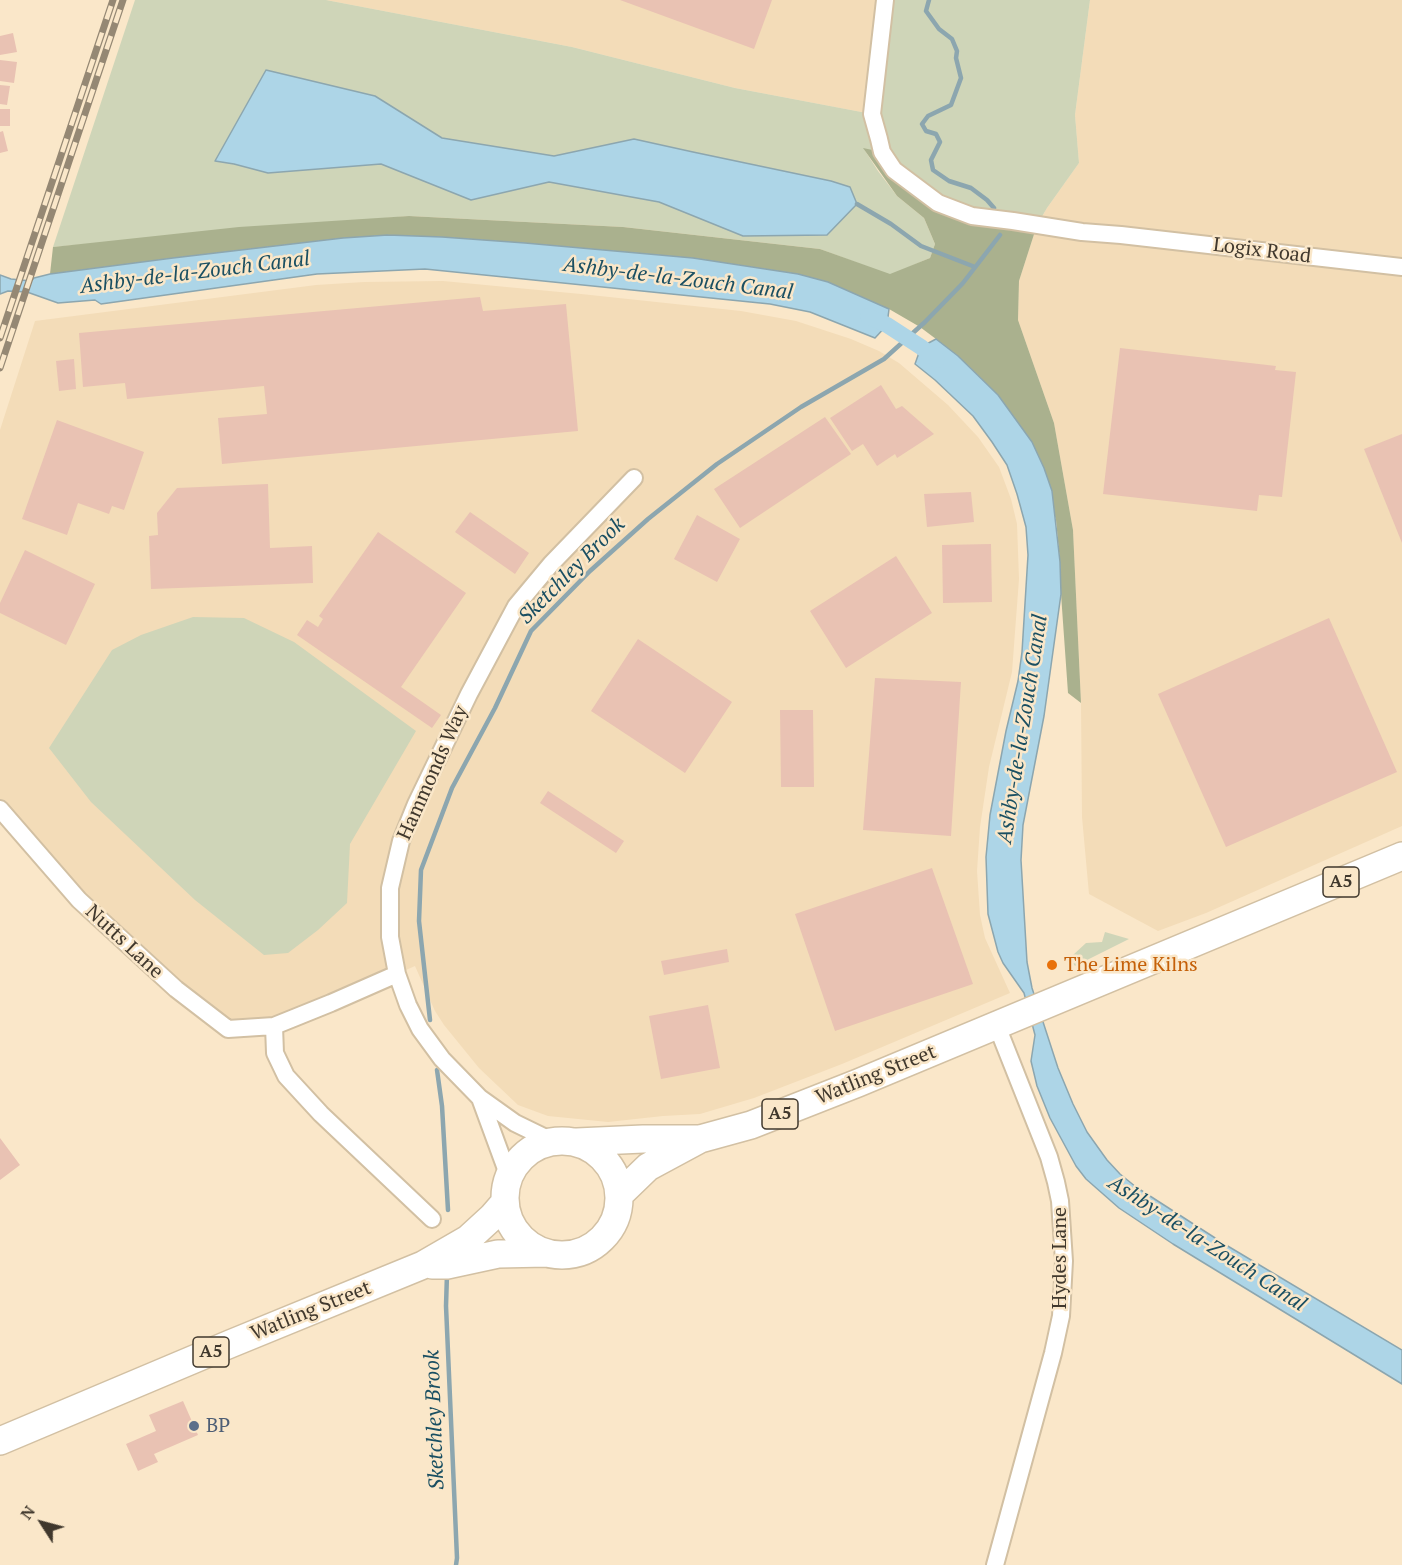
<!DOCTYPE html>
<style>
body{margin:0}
#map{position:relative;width:1402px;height:1565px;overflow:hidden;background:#fae7c9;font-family:"PT Serif",serif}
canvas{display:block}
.north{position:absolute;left:12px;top:1493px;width:60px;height:60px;-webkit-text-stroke:4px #fae7c9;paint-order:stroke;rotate:306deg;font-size:16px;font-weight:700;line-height:24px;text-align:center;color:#40382d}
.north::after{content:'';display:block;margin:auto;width:21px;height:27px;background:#40382d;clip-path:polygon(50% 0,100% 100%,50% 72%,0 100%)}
</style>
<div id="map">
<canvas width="1402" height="1565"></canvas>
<div class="north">N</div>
</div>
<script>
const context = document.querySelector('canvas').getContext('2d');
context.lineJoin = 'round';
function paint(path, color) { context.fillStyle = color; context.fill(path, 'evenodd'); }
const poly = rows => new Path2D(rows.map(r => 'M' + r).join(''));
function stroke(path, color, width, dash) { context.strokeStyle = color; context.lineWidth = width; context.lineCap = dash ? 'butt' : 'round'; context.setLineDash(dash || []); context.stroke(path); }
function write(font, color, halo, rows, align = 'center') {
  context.font = font + ' "PT Serif",serif'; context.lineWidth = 5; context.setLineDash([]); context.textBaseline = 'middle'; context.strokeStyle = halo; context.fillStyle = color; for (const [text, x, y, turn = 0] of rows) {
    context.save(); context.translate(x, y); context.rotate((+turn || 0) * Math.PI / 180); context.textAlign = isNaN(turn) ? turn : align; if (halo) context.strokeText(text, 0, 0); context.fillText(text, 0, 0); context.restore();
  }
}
paint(poly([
 [326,0,885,0,872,114,735,88,572,47],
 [1090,0,1402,0,1402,826,1206,913,1158,931,1089,894,1082,817,1081,703,1073,530,1054,423,1018,320,1019,281,1037,225,1047,208,1079,163,1075,115],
 [443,281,581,294,741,311,796,321,851,339,879,351,899,363,948,405,978,437,999,467,1011,499,1017,524,1019,579,1012,672,989,767,980,827,977,871,980,915,985,938,1010,993,842,1064,754,1098,700,1114,663,1116,608,1122,548,1116,518,1105,479,1068,444,1025,435,1011,415,966,331,1003,228,1029,176,989,0,809,0,430,35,321,316,285,364,282]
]), '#f3dcb8');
paint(poly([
 [135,0,326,0,572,47,735,88,872,114,885,0,1090,0,1075,115,1079,163,1047,208,1037,225,972,216,864,149,878,171,897,196,924,218,935,244,930,258,890,275,820,249,623,227,409,216,53,247],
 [193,617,244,618,294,642,416,731,350,844,347,903,318,930,288,953,264,955,195,900,91,802,49,748,112,650,141,635],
 [1105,932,1129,939,1075,966,1072,962,1073,955,1086,943,1102,942]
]), '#cfd5b8');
paint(poly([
 [863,148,882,152,916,194,1037,225,1019,281,1018,320,1054,423,1073,530,1081,703,1068,693,1061,594,1060,562,1056,520,1032,442,998,395,958,356,936,339,920,327,889,309,828,282,798,274,693,258,525,243,442,237,388,235,343,238,173,258,50,274,53,247,239,227,409,216,623,227,820,249,890,274,930,258,935,244,924,218,897,196]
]), '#aab18e');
const water = poly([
 [266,70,375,96,442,138,554,156,634,139,693,152,831,181,850,187,857,204,827,235,743,236,659,202,549,182,471,200,381,164,268,173,234,164,215,161,266,70],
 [388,235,442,237,525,243,693,258,798,274,828,282,889,309,887,325,875,338,810,312,770,304,425,269,317,274,101,304,95,300,58,303,27,292,8,291,0,294,0,275,11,279,31,281,34,278,50,274,173,258,343,238,388,235],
 [936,339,958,356,998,395,1032,442,1044,468,1052,491,1060,562,1061,594,1044,716,1023,825,1021,860,1027,962,1032,988,1058,1068,1073,1104,1087,1132,1107,1160,1120,1174,1136,1187,1226,1245,1402,1350,1402,1384,1173,1244,1119,1208,1086,1179,1076,1166,1050,1118,1037,1086,1031,1061,1035,1035,1024,993,1003,963,998,952,988,914,987,886,986,857,990,815,1006,731,1018,681,1022,652,1028,555,1026,527,1017,494,1007,465,992,442,973,416,935,380,915,364,921,347,936,339]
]);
paint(water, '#add5e7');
stroke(water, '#8ca6af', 1.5);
stroke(poly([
 [929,0,926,11,939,29,952,39,957,51,956,58,961,78,951,105,928,116,922,124,926,131,936,134,940,142,931,160,933,170,949,181,971,188,987,200,994,208],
 [857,204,891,224,921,246,975,267],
 [430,1020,419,921,421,870,452,788,495,708,531,631,590,571,648,519,717,464,801,407,884,359,925,322,963,283,1000,235],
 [437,1070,442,1106,448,1210],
 [447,1274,446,1306,457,1558,456,1565]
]), '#8ca6af', 4.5);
stroke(poly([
 [868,316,887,325,921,347,937,360]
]), '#add5e7', 16);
paint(poly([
 [620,0,772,0,754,49],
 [13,33,17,52,0,55,0,36],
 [0,60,17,62,14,83,0,81],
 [0,85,10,86,7,105,0,104],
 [0,109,10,109,10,126,0,126],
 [3,131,8,151,0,153,0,132],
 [480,297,483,311,566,304,578,431,222,464,218,418,267,414,264,386,127,399,125,383,83,387,79,333],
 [1120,348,1276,366,1275,370,1296,372,1282,497,1259,495,1257,511,1103,494],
 [74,359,76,389,59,391,56,361],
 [881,385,896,409,902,406,934,434,897,458,895,454,877,466,863,444,852,451,830,418],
 [825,417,851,454,740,528,714,489],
 [57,420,144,452,124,510,112,506,109,514,78,503,67,535,22,519],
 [1402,434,1402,543,1364,449],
 [268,484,270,548,312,546,313,583,151,589,149,536,158,535,157,513,177,488],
 [971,492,974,522,927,527,924,494],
 [470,512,529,553,515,574,455,532],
 [697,515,740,539,717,582,674,559],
 [378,532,466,593,401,687,441,715,432,728,297,635,307,620,318,627,323,619,319,616],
 [991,544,992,602,943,603,942,545],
 [25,550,95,584,66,645,0,613,0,603],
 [896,556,932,613,846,668,810,611],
 [1329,618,1397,772,1226,847,1158,694],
 [638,639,732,702,685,773,591,711],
 [875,678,961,682,951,836,863,830],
 [780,710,813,710,814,787,781,787],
 [548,791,624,841,616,853,540,803],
 [932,868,973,984,835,1031,795,914],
 [727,949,729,962,664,975,661,961],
 [708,1005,720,1068,661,1079,649,1016],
 [0,1138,20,1165,0,1180],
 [183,1401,198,1435,154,1454,158,1462,138,1471,126,1444,156,1431,149,1415]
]), '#e9c2b3');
const minor = poly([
 [885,0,872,114,879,139,882,152,894,170,938,203,972,216,1013,221,1082,232,1121,235,1402,267],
 [0,809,79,900,176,989,228,1029,274,1026,331,1003,397,974],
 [274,1026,275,1053,286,1076,321,1114,432,1219],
 [480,1098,509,1177],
 [552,1141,515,1123,480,1098,442,1059,420,1029,408,1005,397,974,390,937,390,888,401,841,416,804,469,694,516,606,551,564,634,478],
 [995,1565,1053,1353,1061,1316,1064,1261,1060,1201,1056,1182,1049,1157,997,1026]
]);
const trunk = poly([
 '505 1198a57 57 0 1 1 114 0a57 57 0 1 1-114 0Z',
 [577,1142,643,1139,697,1139],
 [619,1195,648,1167,700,1139,751,1125,858,1083,1402,856],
 [432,1265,447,1265,498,1254,547,1253],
 [0,1441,230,1344,423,1265,468,1239,492,1217,505,1202]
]);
stroke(minor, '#d2c0a3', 20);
stroke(trunk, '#d2c0a3', 30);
stroke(minor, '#fff', 16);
stroke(trunk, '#fff', 27);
const rail = poly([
 [0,338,113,0],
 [0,368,123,0]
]);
stroke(rail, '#958874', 7);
stroke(rail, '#fae7c9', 4.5, [14]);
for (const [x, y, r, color] of [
 [1052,965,6,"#e8710a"],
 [194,1426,6,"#5c6f8a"]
]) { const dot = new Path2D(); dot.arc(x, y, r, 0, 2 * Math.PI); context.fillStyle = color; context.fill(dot); stroke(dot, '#fae7c9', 2); }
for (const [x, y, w] of [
 [1341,882,36],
 [780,1114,36],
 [211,1352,36]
]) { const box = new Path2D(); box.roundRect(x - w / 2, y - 15, w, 30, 4.5); context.fillStyle = '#fae7c9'; context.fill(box); stroke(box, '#40382d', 1.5); }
write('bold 18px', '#40382d', null, [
 ["A5",1341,882],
 ["A5",780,1114],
 ["A5",211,1352]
]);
write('20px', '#40382d', '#fae7c9', [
 ["Logix Road",1262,251,7],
 ["Hammonds Way",433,773,-66],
 ["Nutts Lane",124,942,43],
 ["Watling Street",876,1075,-22],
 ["Hydes Lane",1060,1258,-90],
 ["Watling Street",311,1311,-22]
]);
write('20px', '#c56008', '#fae7c9', [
 ["The Lime Kilns",1064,965]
], 'left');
write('20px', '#4e5e75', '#fae7c9', [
 ["BP",206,1426]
], 'left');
write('italic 21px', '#1a4f62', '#fae7c9', [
 ["Ashby-de-la-Zouch Canal",195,273,-7],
 ["Ashby-de-la-Zouch Canal",678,279,7],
 ["Sketchley Brook",572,571,-45],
 ["Ashby-de-la-Zouch Canal",1023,729,-81],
 ["Ashby-de-la-Zouch Canal",1207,1244,33],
 ["Sketchley Brook",435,1420,-92]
]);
</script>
